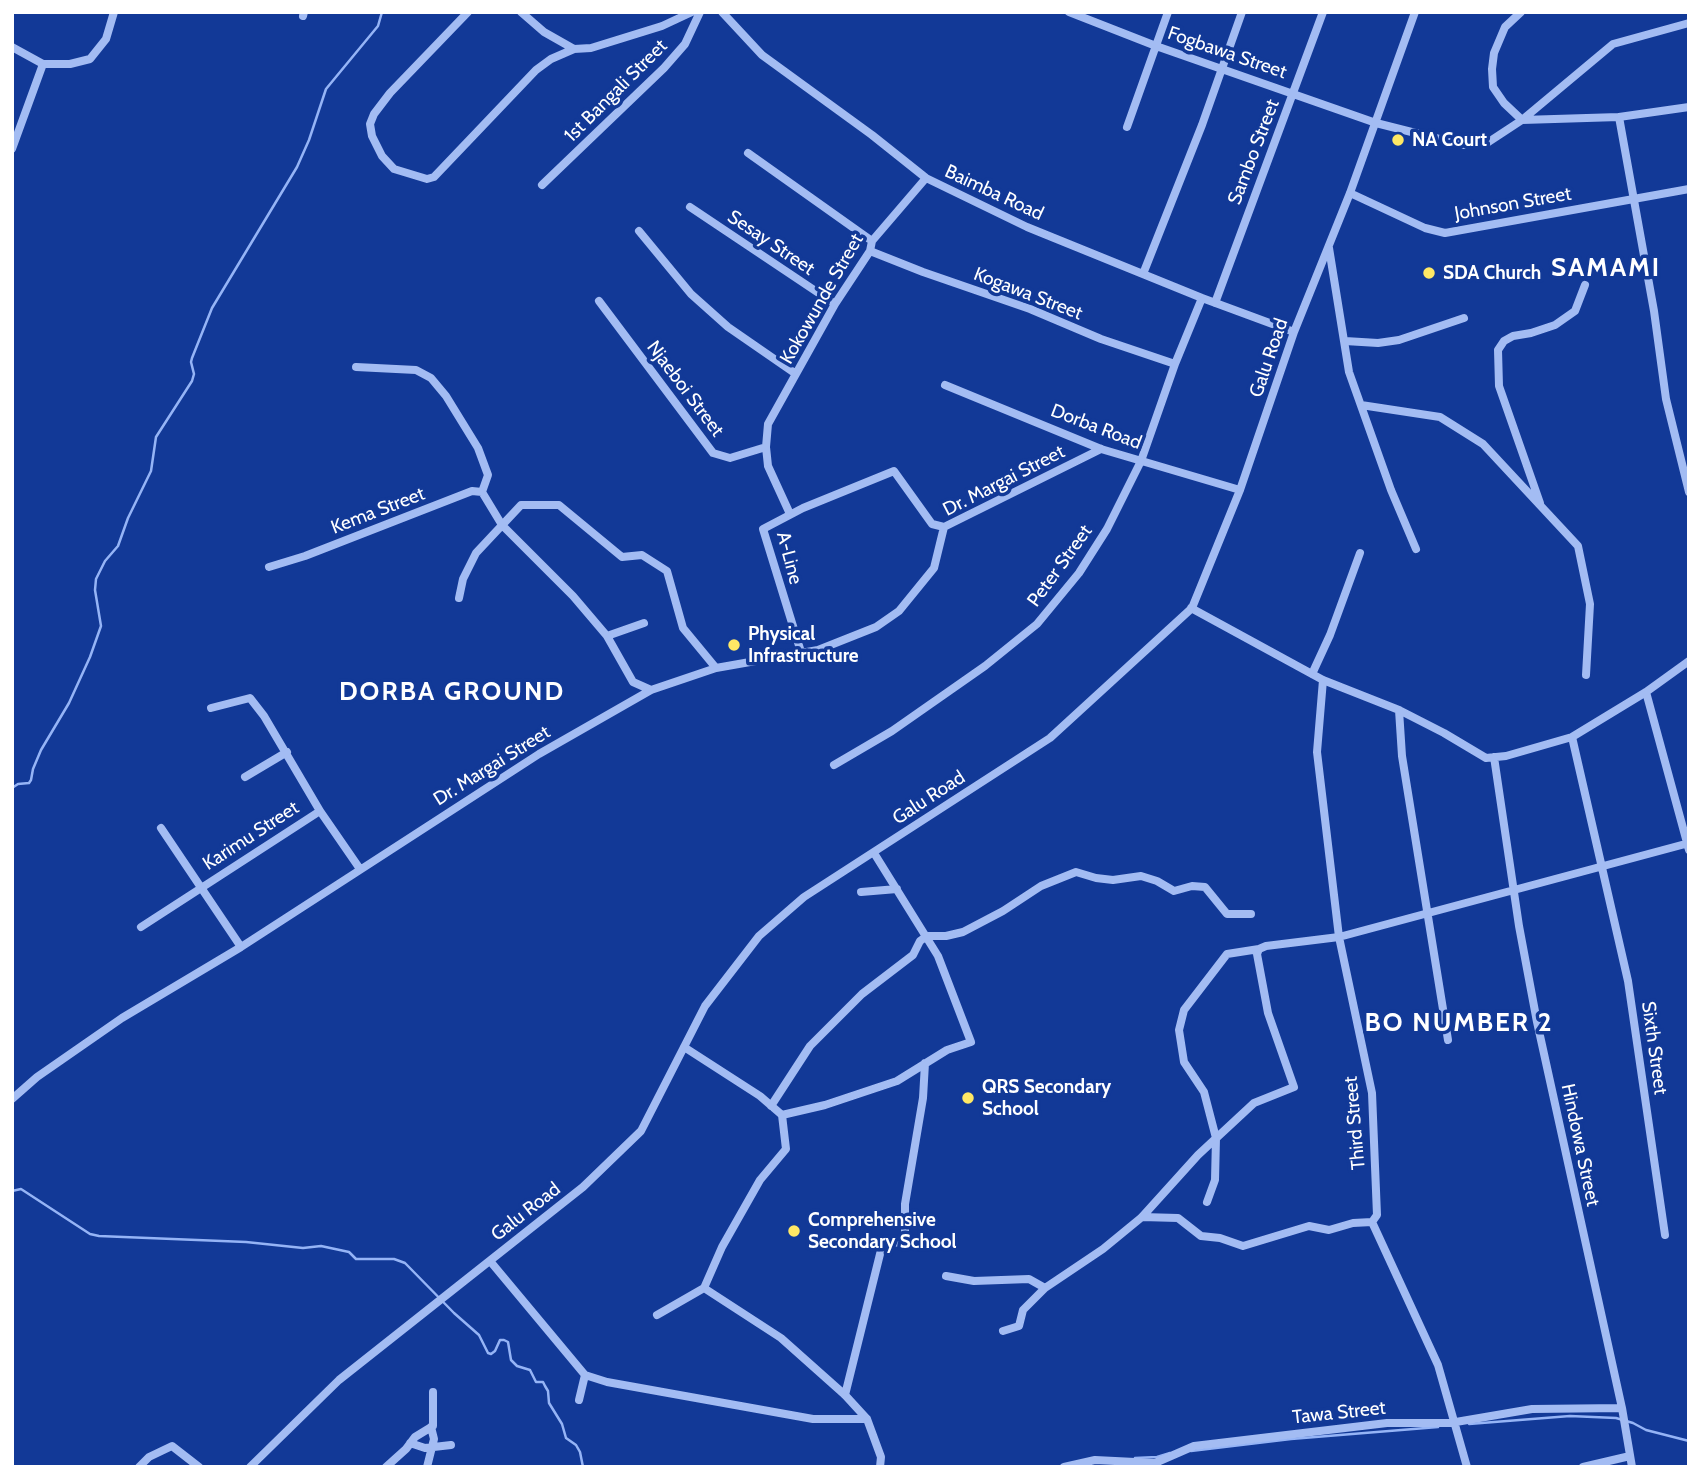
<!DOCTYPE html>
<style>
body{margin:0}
#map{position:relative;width:1701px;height:1479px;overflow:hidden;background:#123997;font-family:Cabin,sans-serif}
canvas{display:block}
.frame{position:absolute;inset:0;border:14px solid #fff;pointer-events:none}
</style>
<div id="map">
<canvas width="1701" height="1479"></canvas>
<div class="frame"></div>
</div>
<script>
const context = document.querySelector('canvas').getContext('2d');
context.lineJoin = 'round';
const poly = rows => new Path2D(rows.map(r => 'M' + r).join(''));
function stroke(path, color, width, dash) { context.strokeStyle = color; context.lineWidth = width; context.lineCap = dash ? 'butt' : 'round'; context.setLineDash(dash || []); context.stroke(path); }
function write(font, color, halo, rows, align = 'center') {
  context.font = font + ' Cabin,sans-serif'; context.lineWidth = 7; context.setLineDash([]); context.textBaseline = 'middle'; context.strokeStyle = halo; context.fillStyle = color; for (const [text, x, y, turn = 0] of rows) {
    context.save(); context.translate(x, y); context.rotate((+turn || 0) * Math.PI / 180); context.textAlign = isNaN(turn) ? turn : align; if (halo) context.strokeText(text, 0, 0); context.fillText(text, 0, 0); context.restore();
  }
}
stroke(poly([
 [12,788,18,784,29,783,31,780,33,769,41,750,69,703,90,657,101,626,95,590,96,579,105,561,118,546,128,518,151,471,156,437,192,381,194,374,191,362,192,358,212,308,297,167,309,140,326,89,378,26,382,12],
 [12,1191,21,1189,90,1234,99,1236,246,1242,303,1248,321,1246,349,1252,356,1259,394,1259,405,1263,454,1313,479,1335,488,1353,491,1354,495,1351,500,1340,504,1340,508,1342,511,1360,517,1366,530,1370,536,1382,543,1382,545,1386,548,1391,549,1403,562,1424,566,1438,576,1445,580,1452,583,1467],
 [1469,1424,1570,1416,1616,1418,1633,1423,1646,1430,1689,1441],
 [1191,1451,1291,1439,1438,1427],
 [1135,1458,1157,1457,1170,1453]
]), '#95b4f6', 2.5);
stroke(poly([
 [468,12,390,93,374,114,370,124,372,136,382,156,394,169,427,179,434,177,536,70,551,59,574,49],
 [521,12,544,32,574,49,591,48,662,26,692,12],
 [722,12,762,55,872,135,926,178,1027,227,1202,298,1294,332],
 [1069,12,1156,46,1376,123,1463,145,1487,143,1522,120,1619,117,1689,107],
 [1521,12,1505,27,1494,53,1492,69,1493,87,1504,103,1522,120,1613,44,1689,23],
 [303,16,304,12],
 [12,47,43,64,70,64,90,59,106,39,114,12],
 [1619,117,1654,311,1666,399,1689,492],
 [1127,127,1168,12],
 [12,149,43,64],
 [748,153,872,241],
 [542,185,664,68,685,44,700,12],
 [1350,193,1425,228,1445,233,1689,189],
 [690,207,835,304],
 [639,231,691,294,728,327,796,374],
 [1329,248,1349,372,1391,490,1416,549],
 [870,251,923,272,1030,309,1101,339,1175,364],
 [1143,274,1202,125,1242,12],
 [599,301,713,453,730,458,766,447],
 [1215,303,1323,12],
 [1345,341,1378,343,1399,340,1464,318],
 [356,367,416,370,431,378,446,396,478,448,488,475,482,492],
 [945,385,1101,449,1240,490],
 [1361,405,1440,417,1483,444,1578,546,1590,604,1586,675],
 [1540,503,1499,386,1498,350,1504,341,1513,336,1531,333,1555,325,1575,311,1585,285],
 [790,514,768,466,766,447,768,424,835,304,870,251,872,241,926,178],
 [269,567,305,556,472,491,482,492,502,525,573,596,607,636,644,623],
 [459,598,463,579,476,553,521,505,559,505,622,557,642,555,667,571,683,628,716,668],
 [1191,608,1323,680,1399,710,1444,733,1486,758,1506,756,1572,737,1646,692,1689,661],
 [607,636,633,682,651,690],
 [801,652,763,529,803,508,894,471,932,524,944,527],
 [1312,674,1330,635,1360,553],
 [1323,680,1317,752,1339,937,1689,843],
 [1646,692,1689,850],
 [211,708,250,698,264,716,320,811],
 [1399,710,1402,756,1448,1040],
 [1572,737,1628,981,1665,1235],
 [1494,757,1519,926,1537,1022,1622,1408,1632,1467],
 [834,765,892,731,985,666,1037,624,1079,573,1107,529,1141,461,1175,364,1202,298],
 [245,777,287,752],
 [161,828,241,947],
 [861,892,897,889],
 [141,927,320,811,360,869],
 [684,1047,760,1096,782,1115,786,1149,760,1180,722,1247,704,1288],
 [12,1099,37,1077,122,1018,241,947,539,754,651,690,716,668,818,650,876,627,899,611,934,568,944,527,1101,449],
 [771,1106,810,1046,862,994,913,955,920,941,927,936,946,936,963,932,1003,911,1041,886,1076,872,1096,878,1113,880,1141,876,1157,881,1174,891,1192,886,1205,887,1227,914,1251,914],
 [782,1115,825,1105,897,1081,947,1050,971,1042,938,956,874,853],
 [1207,1202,1215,1180,1216,1138,1204,1092,1184,1062,1179,1030,1184,1010,1227,954,1259,949],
 [1142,1217,1178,1218,1201,1236,1220,1238,1243,1246,1309,1226,1329,1230,1353,1223,1372,1222],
 [1372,1222,1438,1365,1467,1467],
 [490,1261,585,1375,607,1382,813,1419,867,1419],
 [946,1276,974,1281,1029,1279,1045,1288,1103,1249,1142,1217,1198,1155,1254,1103,1294,1087,1268,1013,1257,954,1259,949,1266,946,1339,937,1372,1093,1377,1215,1372,1222],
 [704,1288,781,1338,845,1395,867,1419,881,1457,880,1467],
 [657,1315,704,1288],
 [1003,1331,1019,1326,1023,1310,1045,1288],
 [845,1395,883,1242,905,1243,905,1204,923,1098,925,1063],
 [579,1400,585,1375],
 [410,1443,425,1448,451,1445],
 [139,1467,149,1457,172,1446,199,1467],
 [250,1467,339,1380,583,1187,641,1131,705,1006,759,936,804,897,1050,738,1192,608,1240,490,1294,332,1350,193,1415,12],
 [386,1467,406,1449,415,1437,433,1426,433,1392],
 [427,1467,434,1439,431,1427],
 [1064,1467,1095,1460,1155,1463,1194,1446,1387,1423,1450,1423,1532,1409,1622,1408],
 [1583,1467,1630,1456]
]), '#a3bcf3', 8);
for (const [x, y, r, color] of [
 [1398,140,7,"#ffe865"],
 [1429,273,7,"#ffe865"],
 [734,645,7,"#ffe865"],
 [968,1098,7,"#ffe865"],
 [794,1231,7,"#ffe865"]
]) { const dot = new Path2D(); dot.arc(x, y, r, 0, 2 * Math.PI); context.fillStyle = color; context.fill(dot); stroke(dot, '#123997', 2.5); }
write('19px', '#fff', '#123997', [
 ["Fogbawa Street",1227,53,19],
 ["1st Bangali Street",616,91,-45],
 ["Sambo Street",1254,152,-69],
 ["Baimba Road",994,193,25],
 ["Johnson Street",1513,204,-10],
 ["Sesay Street",771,243,34],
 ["Kogawa Street",1028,294,21],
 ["Kokowunde Street",822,299,-60],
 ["Galu Road",1269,358,-71],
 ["Njaeboi Street",685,389,53],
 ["Dorba Road",1096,427,21],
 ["Dr. Margai Street",1004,481,-27],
 ["Kema Street",378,511,-21],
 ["A-Line",789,558,75],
 ["Peter Street",1060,566,-54],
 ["Dr. Margai Street",492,766,-32],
 ["Galu Road",929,798,-33],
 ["Karimu Street",251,836,-33],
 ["Sixth Street",1654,1048,82],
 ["Third Street",1355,1123,-95],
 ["Hindowa Street",1580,1145,78],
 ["Galu Road",526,1212,-38],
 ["Tawa Street",1339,1413,-6]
]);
write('bold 19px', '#fff', '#123997', [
 ["NA Court",1412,140],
 ["SDA Church",1443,273],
 ["Physical",748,634],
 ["Infrastructure",748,656],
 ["QRS Secondary",982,1087],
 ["School",982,1109],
 ["Comprehensive",808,1220],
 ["Secondary School",808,1242]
], 'left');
context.letterSpacing = '2px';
write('bold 26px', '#fff', '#123997', [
 ["SAMAMI",1606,268],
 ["DORBA GROUND",452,692],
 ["BO NUMBER 2",1459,1023]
]);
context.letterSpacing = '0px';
</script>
